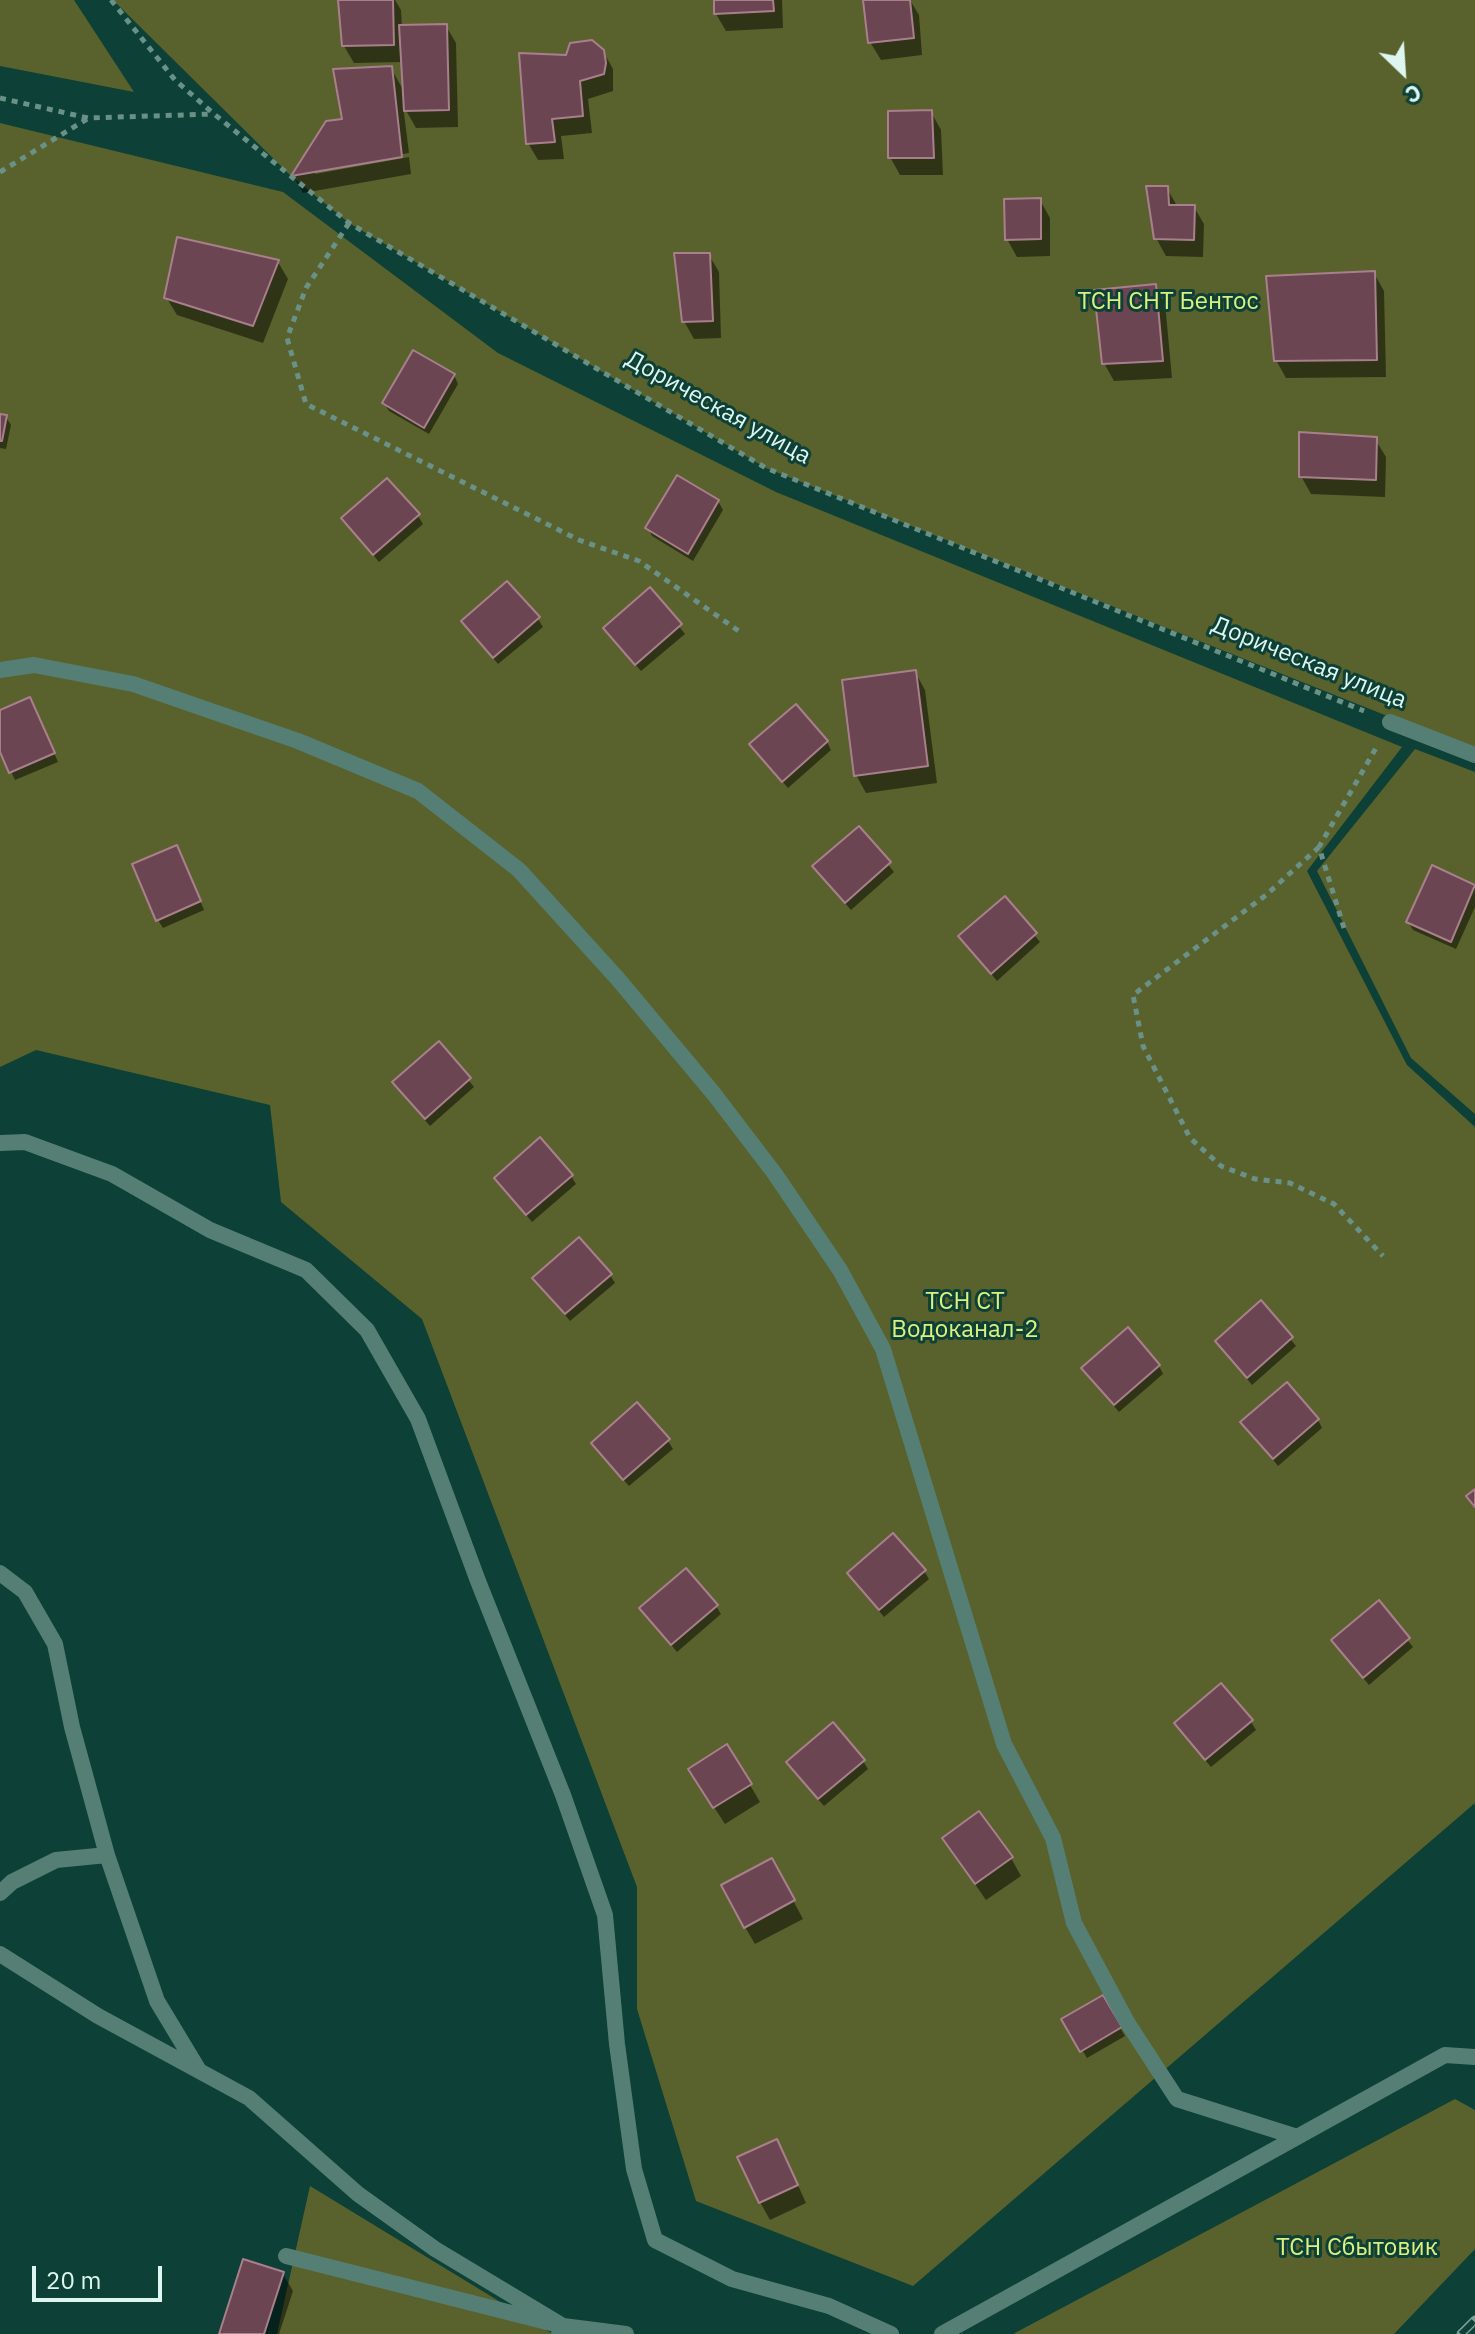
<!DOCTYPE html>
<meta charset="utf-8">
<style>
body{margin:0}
#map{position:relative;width:1475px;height:2334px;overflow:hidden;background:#0d4036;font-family:"IBM Plex Sans",sans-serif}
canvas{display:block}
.north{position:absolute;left:1363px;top:32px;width:80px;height:80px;-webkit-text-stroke:6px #0d4036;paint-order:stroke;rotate:155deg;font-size:22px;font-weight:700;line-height:32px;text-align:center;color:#ddf6ef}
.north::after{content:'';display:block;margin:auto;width:28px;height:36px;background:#ddf6ef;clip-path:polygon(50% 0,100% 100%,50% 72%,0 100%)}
.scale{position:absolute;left:32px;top:2266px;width:130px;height:36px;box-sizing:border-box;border:4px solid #ddf6ef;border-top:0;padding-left:10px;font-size:24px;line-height:28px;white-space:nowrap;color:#ddf6ef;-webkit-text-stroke:6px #0d4036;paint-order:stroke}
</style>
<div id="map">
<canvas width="1475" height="2334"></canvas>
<div class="north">С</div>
<div class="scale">20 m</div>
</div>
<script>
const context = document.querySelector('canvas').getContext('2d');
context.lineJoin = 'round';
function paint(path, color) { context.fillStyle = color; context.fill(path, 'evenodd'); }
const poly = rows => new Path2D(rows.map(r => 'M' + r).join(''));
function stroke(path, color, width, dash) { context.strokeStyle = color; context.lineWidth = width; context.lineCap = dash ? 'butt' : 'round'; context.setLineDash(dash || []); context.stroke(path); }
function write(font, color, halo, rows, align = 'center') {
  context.font = font + ' "IBM Plex Sans",sans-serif'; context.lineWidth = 6; context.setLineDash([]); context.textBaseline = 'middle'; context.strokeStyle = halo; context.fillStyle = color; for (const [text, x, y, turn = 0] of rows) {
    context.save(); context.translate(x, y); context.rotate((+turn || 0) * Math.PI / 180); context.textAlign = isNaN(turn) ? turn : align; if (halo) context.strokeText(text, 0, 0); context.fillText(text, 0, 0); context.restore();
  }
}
paint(poly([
 [0,0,74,0,134,92,0,66],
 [113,0,1475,0,1475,751,766,468,349,223,291,176],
 [0,123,283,192,498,353,776,492,1402,747,1307,871,1407,1065,1475,1127,1475,1803,913,2286,696,2201,637,2009,637,1887,422,1319,281,1202,270,1105,36,1050,0,1067],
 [1415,749,1475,772,1475,1114,1411,1058,1317,871],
 [1455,2099,1475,2110,1475,2249,1394,2334,1013,2334],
 [310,2186,553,2334,277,2334]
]), '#59622c');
paint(poly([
 [340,0,395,0,401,10,402,27,446,26,456,43,458,127,416,128,403,105,409,153,315,170,315,174,409,157,411,174,303,193,293,176,327,123,344,121,391,68,405,93,404,62,354,63,344,46],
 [716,0,782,0,783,28,726,31,716,14],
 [865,0,910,0,919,15,922,55,881,60,870,42],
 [603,51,613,69,613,91,588,99,592,133,561,136,564,159,538,160,528,143,568,57],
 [931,112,941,130,943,175,900,175,890,157],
 [1167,188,1177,206,1194,207,1204,224,1203,257,1166,256,1156,238],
 [1040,200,1050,218,1050,256,1017,257,1007,239],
 [709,255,719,272,721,338,694,339,684,321],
 [278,262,288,279,263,343,177,315,166,297],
 [1374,273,1384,291,1386,377,1286,378,1276,360],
 [1155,286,1165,303,1172,378,1114,381,1104,363],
 [454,375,458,384,429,434,389,411,384,403],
 [0,416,6,417,11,425,6,449,0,448],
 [1375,439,1386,457,1385,497,1311,494,1301,476],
 [718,501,723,510,693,561,652,536,648,528],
 [418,516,423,524,379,562,343,518],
 [650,590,685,634,641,671,610,636],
 [538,619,543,627,498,664,463,621],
 [915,672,925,690,937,783,866,793,856,775],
 [34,707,58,762,15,780,0,747,0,712],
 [827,742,831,750,788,788,757,753],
 [859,828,894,872,851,910,820,874],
 [181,855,204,910,163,928,158,920],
 [1433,868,1475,887,1475,907,1456,949,1413,930,1408,922],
 [1005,899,1040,942,997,981,961,937],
 [439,1044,474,1087,430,1126,399,1090],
 [571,1176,576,1184,532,1222,496,1178],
 [610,1275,615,1283,570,1321,535,1278],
 [1261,1303,1296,1346,1252,1385,1217,1342],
 [1159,1366,1163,1374,1119,1412,1089,1377],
 [1318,1420,1322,1428,1278,1466,1243,1422],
 [668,1441,673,1449,629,1486,598,1451],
 [924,1571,929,1579,884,1617,849,1574],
 [1378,1603,1413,1647,1369,1685,1338,1648],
 [716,1606,721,1614,677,1652,641,1608],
 [1251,1722,1256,1730,1211,1767,1181,1731],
 [863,1761,868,1769,824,1806,793,1770],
 [750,1785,760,1802,725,1824,701,1787],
 [944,1839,1011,1858,1021,1876,986,1900],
 [781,1878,803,1919,755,1944,745,1927],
 [1102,1997,1125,2036,1087,2058,1064,2020],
 [786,2159,806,2203,770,2220,760,2202],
 [283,2274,293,2291,279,2334,221,2334]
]), '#0007');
const building = poly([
 [338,0,393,0,394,45,342,46,338,0],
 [714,0,773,0,774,11,714,14,714,0],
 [863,0,910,0,914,38,868,43,863,0],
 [447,24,449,110,404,111,399,25,447,24],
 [592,40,604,50,606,63,604,74,580,81,583,116,552,119,555,142,526,144,519,53,566,55,570,43,592,40],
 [392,66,402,157,291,176,326,121,342,119,333,69,392,66],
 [932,110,934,158,888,158,888,111,932,110],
 [1146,186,1168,186,1169,205,1195,205,1194,240,1154,239,1146,186],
 [1041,198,1041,239,1005,240,1004,199,1041,198],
 [177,237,279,260,253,326,164,298,177,237],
 [674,253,710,253,713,321,682,322,674,253],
 [1375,271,1377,360,1274,361,1266,276,1375,271],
 [1156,284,1163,361,1102,364,1094,290,1156,284],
 [413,350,455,374,424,428,382,403,413,350],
 [0,414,7,415,2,441,0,441,0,414],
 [1299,432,1377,437,1376,480,1299,477,1299,432],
 [677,475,719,500,688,554,645,528,677,475],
 [387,478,420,514,373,555,341,518,387,478],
 [507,581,540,617,493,658,461,621,507,581],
 [650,587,682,624,635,665,603,628,650,587],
 [916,670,928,766,854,776,842,680,916,670],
 [30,697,55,753,9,773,0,752,0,710,30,697],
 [796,704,828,741,782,782,749,744,796,704],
 [859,826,891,862,845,903,812,866,859,826],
 [177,845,201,901,156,921,132,864,177,845],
 [1432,865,1475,885,1451,942,1406,922,1432,865],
 [1005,896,1037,933,991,974,958,936,1005,896],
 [439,1041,471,1078,425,1119,392,1082,439,1041],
 [540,1137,573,1175,526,1215,494,1178,540,1137],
 [579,1237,612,1274,565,1314,532,1278,579,1237],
 [1261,1300,1293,1337,1247,1378,1215,1341,1261,1300],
 [1128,1327,1160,1365,1114,1405,1081,1368,1128,1327],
 [1287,1382,1319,1419,1273,1459,1240,1422,1287,1382],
 [637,1402,670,1439,623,1480,591,1443,637,1402],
 [1475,1489,1475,1507,1466,1496,1475,1489],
 [893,1533,926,1570,879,1610,847,1573,893,1533],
 [686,1568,718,1605,671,1645,639,1608,686,1568],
 [1379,1600,1410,1638,1363,1678,1331,1640,1379,1600],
 [1221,1683,1253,1720,1205,1760,1174,1723,1221,1683],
 [833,1722,865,1760,818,1799,786,1762,833,1722],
 [727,1744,752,1784,713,1808,688,1769,727,1744],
 [979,1811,1013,1857,975,1884,942,1838,979,1811],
 [772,1858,795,1900,744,1928,721,1885,772,1858],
 [1103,1995,1122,2027,1080,2052,1061,2019,1103,1995],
 [777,2139,798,2185,759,2203,737,2157,777,2139],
 [243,2259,284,2272,264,2334,219,2334,243,2259]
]);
paint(building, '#6b4552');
stroke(building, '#a97f8c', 2);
stroke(poly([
 [111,0,175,80,214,114,349,223,766,468,1364,711],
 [0,98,88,118,213,114],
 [0,172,87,119],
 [349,223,306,288,287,338,306,404,579,540,639,561,743,634],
 [1319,847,1266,895,1133,995,1143,1046,1190,1138,1221,1166,1255,1179,1290,1183,1334,1204,1383,1256],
 [1344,928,1319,847,1376,748]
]), '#699188', 5, [6, 6]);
stroke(poly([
 [0,670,34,665,133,684,298,741,418,791,519,870,618,979,714,1094,775,1174,840,1270,883,1349,1004,1744,1053,1838,1074,1923,1127,2022,1177,2099,1297,2137],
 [1390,722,1475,755],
 [0,1143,25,1142,112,1174,210,1230,306,1270,367,1330,418,1419,478,1581,563,1795,605,1915,617,2044,634,2169,655,2240,732,2279,829,2306,891,2334],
 [0,1573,25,1592,55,1644,72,1727,107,1855,157,2001,198,2069],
 [0,1893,12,1882,56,1860,107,1855],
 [0,1954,98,2016,249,2098,358,2194,435,2249,563,2326,559,2334],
 [286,2256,563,2326,626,2334],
 [942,2334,1445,2055,1475,2057]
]), '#557f74', 16);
const rail = poly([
 [1461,2334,1475,2320]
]);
stroke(rail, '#799f96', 9);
stroke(rail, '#0d4036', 6, [18]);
write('24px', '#dcf080', '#0d4036', [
 ["ТСН СНТ Бентос",1168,302],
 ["ТСН СТ",965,1302],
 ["Водоканал-2",965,1330],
 ["ТСН Сбытовик",1357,2248]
]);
write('24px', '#ddf6ef', '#0d4036', [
 ["Дорическая улица",718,408,29],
 ["Дорическая улица",1309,663,22]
]);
</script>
